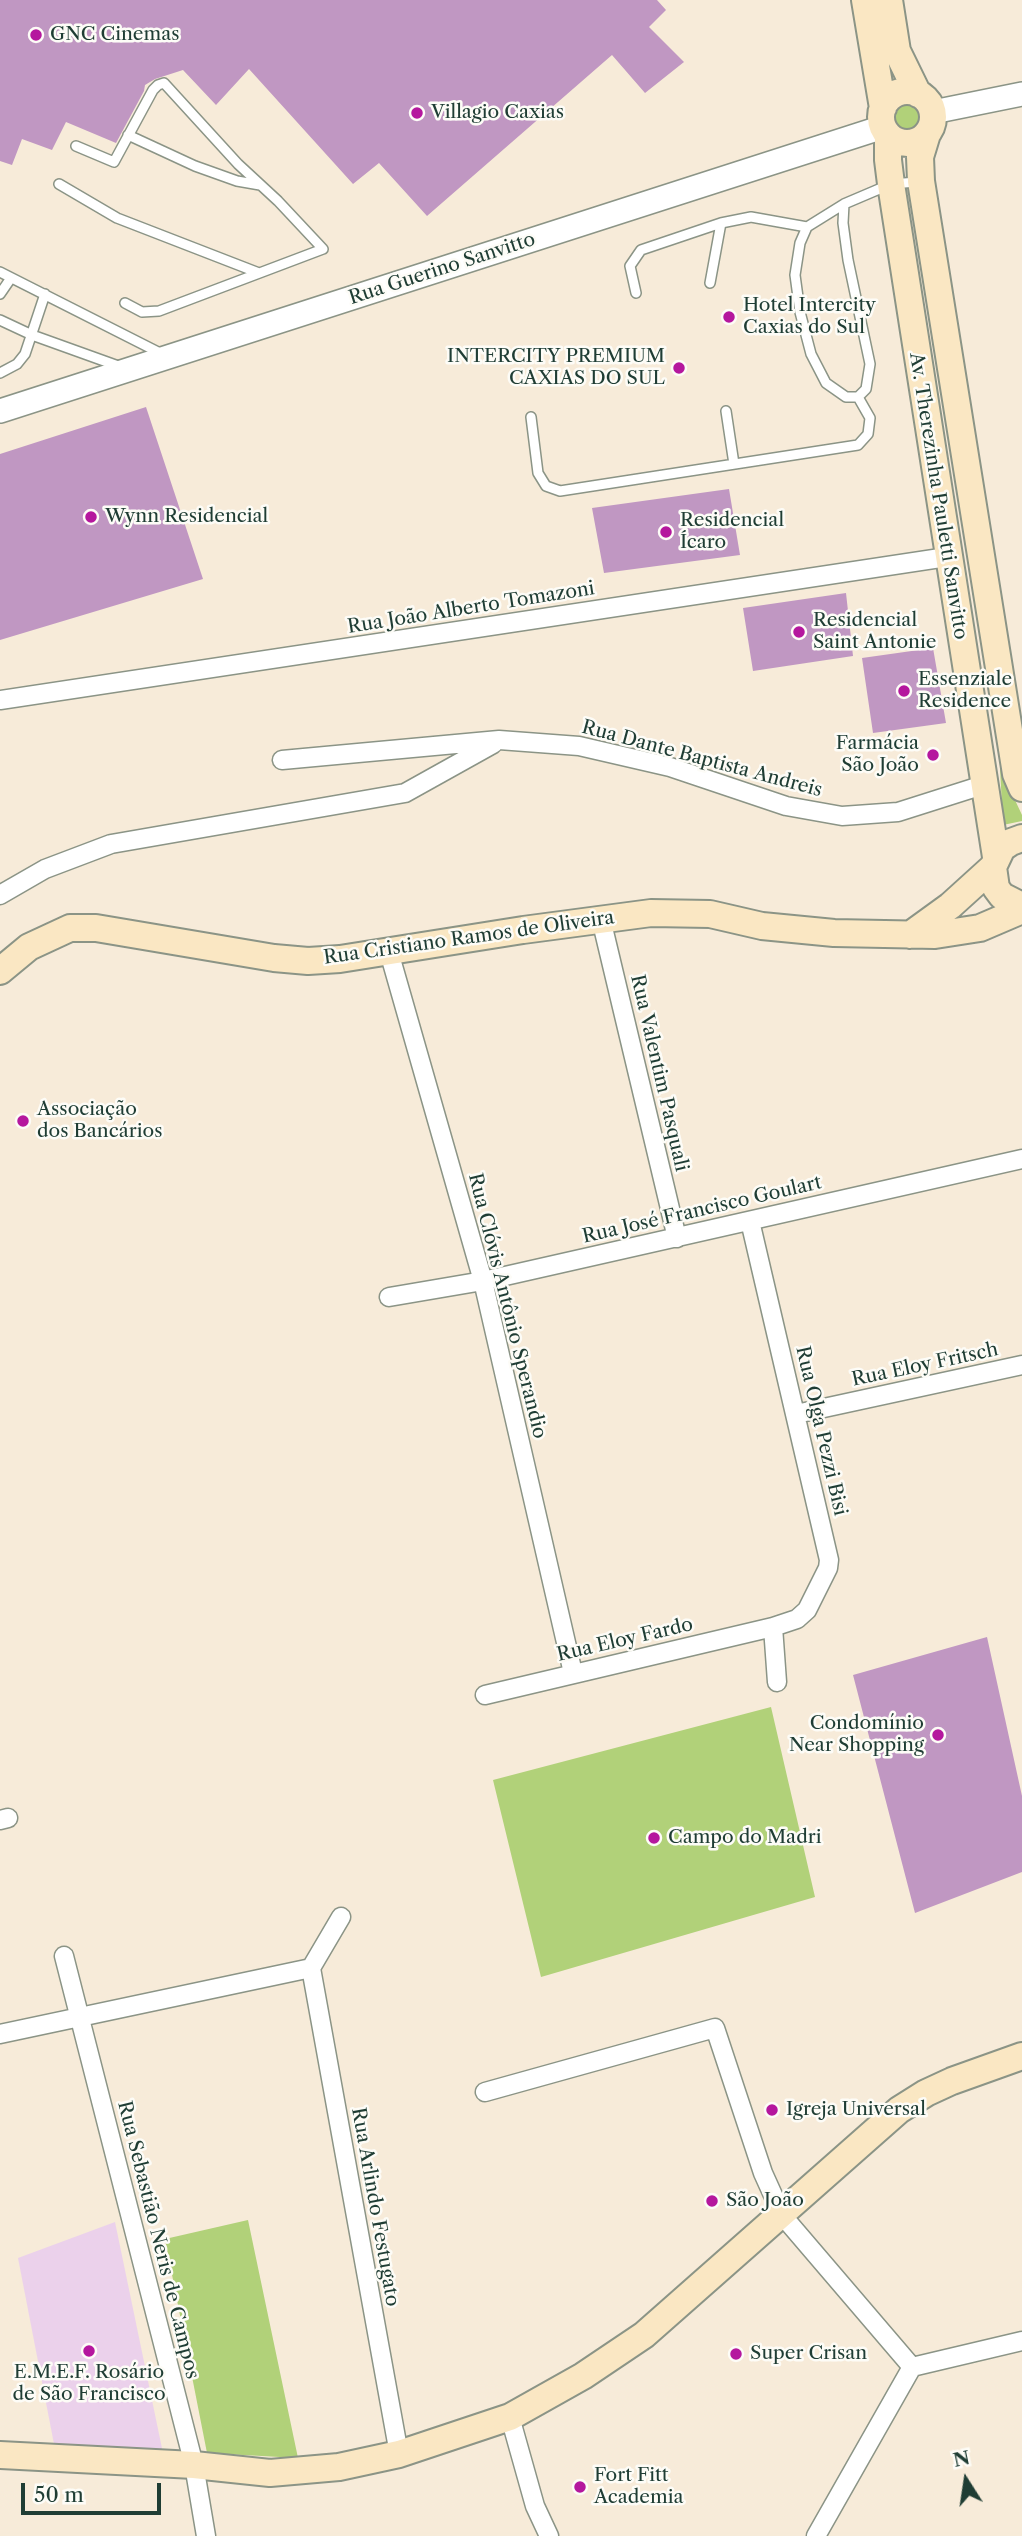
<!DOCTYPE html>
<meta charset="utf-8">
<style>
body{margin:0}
#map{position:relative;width:1022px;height:2536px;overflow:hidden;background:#f7ebd9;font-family:"Libre Caslon Text",serif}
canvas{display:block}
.north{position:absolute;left:931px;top:2445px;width:70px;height:70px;-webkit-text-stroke:5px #fdfcf7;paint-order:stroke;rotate:348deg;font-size:19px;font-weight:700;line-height:28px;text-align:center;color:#1f3d34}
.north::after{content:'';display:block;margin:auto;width:24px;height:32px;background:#1f3d34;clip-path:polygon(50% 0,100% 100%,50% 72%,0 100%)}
.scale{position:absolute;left:21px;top:2483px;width:140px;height:32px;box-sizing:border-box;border:4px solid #1f3d34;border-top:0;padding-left:9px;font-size:21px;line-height:24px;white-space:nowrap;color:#1f3d34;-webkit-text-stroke:5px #fdfcf7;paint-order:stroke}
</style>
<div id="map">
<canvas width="1022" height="2536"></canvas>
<div class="north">N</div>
<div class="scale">50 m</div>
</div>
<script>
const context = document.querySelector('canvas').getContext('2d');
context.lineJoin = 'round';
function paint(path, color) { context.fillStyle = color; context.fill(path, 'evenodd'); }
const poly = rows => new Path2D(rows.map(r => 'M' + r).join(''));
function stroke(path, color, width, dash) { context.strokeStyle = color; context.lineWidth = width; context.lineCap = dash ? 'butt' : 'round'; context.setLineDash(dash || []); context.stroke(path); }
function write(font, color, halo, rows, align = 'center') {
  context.font = font + ' "Libre Caslon Text",serif'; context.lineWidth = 5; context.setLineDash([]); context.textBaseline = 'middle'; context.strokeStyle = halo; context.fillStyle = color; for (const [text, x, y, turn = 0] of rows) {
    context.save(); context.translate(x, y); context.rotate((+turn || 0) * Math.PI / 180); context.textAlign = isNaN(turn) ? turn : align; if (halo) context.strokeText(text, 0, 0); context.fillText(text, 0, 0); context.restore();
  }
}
paint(poly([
 [115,2222,164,2458,54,2444,18,2258]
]), '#ebd1eb');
paint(poly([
 '893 118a15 15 0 1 1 30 0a15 15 0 1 1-30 0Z',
 [1000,768,1022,815,1022,821,1003,825],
 [771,1707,815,1897,541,1977,493,1780],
 [248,2220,298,2458,207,2453,165,2239]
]), '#b1d179');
paint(poly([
 [0,0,657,0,666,10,649,27,684,62,645,93,612,55,427,216,379,163,353,184,249,69,216,105,183,70,155,79,145,85,144,91,116,143,66,122,52,150,22,139,12,165,0,161],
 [146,407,203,579,0,640,0,454],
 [729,489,740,555,604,573,592,508],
 [846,593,853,656,753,671,743,608],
 [933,648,946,723,873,733,862,658],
 [987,1637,1022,1796,1022,1872,915,1913,853,1675]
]), '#c097c2');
const service = poly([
 [128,135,195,166,237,181,260,185],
 [76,146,114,162,153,90,158,85,164,83,238,164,278,201,323,249,159,311,142,312,125,303],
 [59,184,117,218,259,273],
 [844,204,843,223,848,260,870,364,866,389,858,397,846,397,826,383,811,354,800,312,795,275,800,243,807,227,844,204,891,184,917,182],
 [0,272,164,355],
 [710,283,721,223],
 [636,293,630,266,641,250,721,223,751,217,807,227],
 [0,294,11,278],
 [0,320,32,335,121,367],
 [0,373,17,364,25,354,45,294],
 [726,411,734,464],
 [531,417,538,473,546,486,560,491,858,445,868,434,870,418,858,397]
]);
const minor = poly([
 [0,700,947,557],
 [282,760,499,740,579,746,670,767,786,806,842,816,898,812,983,785],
 [0,895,45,869,111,844,405,793,493,744],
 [601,919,677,1238],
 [389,952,483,1281,573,1673],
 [389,1297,483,1281,1022,1159],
 [796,1414,1022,1365],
 [773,1627,777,1682],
 [485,1695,773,1627,797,1619,807,1610,828,1568,829,1560,750,1221],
 [0,1820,8,1818],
 [64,1956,194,2465,206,2536],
 [311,1968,399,2454],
 [0,2034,311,1968,341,1917],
 [485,2092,715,2028,763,2173,782,2215,912,2367],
 [912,2367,1022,2341],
 [510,2417,535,2506,549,2536],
 [816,2536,912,2367]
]);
const tertiary = poly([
 [933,112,1022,94],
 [0,411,883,127]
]);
const secondary = poly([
 [865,0,883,108],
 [889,0,897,51,918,94],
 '881 117a26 26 0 1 1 52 0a26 26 0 1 1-52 0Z',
 [927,134,920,157,921,181,1016,774,1022,788],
 [888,135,888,160,891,184,996,857],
 [1022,838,1011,842,1002,848,993,867,996,888,1002,896,1022,906],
 [910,935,950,906,993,867],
 [0,971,29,947,70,928,96,928,274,958,308,961,340,959,523,930,651,913,710,914,762,926,834,933,935,935,980,928,1022,910],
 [0,2455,194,2465,270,2473,339,2467,399,2454,510,2417,583,2376,644,2335,899,2110,926,2093,952,2081,1022,2056]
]);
stroke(service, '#8b9486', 12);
stroke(minor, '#8b9486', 21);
stroke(tertiary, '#8b9486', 26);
stroke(secondary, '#8b9486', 30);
stroke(service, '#fff', 9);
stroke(minor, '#fff', 18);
stroke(tertiary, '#fff', 23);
stroke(secondary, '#fae7c3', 26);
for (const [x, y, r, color] of [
 [36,35,7,"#b5179e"],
 [417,113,7,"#b5179e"],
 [729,317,7,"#b5179e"],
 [679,368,7,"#b5179e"],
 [91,517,7,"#b5179e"],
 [666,532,7,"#b5179e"],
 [799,632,7,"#b5179e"],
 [904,691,7,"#b5179e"],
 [933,755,7,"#b5179e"],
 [23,1121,7,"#b5179e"],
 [938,1735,7,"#b5179e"],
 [654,1838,7,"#b5179e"],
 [772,2110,7,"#b5179e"],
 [712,2201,7,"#b5179e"],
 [89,2351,7,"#b5179e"],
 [736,2354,7,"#b5179e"],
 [580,2487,7,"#b5179e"]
]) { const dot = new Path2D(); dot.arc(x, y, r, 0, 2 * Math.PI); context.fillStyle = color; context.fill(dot); stroke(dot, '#fdfcf7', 2.5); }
write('19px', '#1f3d34', '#fdfcf7', [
 ["GNC Cinemas",50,35],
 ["Villagio Caxias",431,113],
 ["Hotel Intercity",743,306],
 ["Caxias do Sul",743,328],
 ["INTERCITY PREMIUM",665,357,"right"],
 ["CAXIAS DO SUL",665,379,"right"],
 ["Wynn Residencial",105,517],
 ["Residencial",680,521],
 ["Ícaro",680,543],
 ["Residencial",813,621],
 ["Saint Antonie",813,643],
 ["Essenziale",918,680],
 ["Residence",918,702],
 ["Farmácia",919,744,"right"],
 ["São João",919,766,"right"],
 ["Associação",37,1110],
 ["dos Bancários",37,1132],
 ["Condomínio",924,1724,"right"],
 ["Near Shopping",924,1746,"right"],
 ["Campo do Madri",668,1838],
 ["Igreja Universal",786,2110],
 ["São João",726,2201],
 ["Super Crisan",750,2354],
 ["E.M.E.F. Rosário",89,2373,"center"],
 ["de São Francisco",89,2395,"center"],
 ["Fort Fitt",594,2476],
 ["Academia",594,2498]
], 'left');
write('19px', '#1f3d34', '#fdfcf7', [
 ["Rua Guerino Sanvitto",442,269,-18],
 ["Av. Therezinha Pauletti Sanvitto",938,496,81],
 ["Rua João Alberto Tomazoni",471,608,-9],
 ["Rua Dante Baptista Andreis",702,759,15],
 ["Rua Cristiano Ramos de Oliveira",469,938,-8],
 ["Rua Valentim Pasquali",659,1073,77],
 ["Rua José Francisco Goulart",702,1210,-13],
 ["Rua Clóvis Antônio Sperandio",507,1306,76],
 ["Rua Eloy Fritsch",925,1365,-12],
 ["Rua Olga Pezzi Bisi",821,1431,77],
 ["Rua Eloy Fardo",625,1640,-13],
 ["Rua Arlindo Festugato",375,2207,80],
 ["Rua Sebastião Neris de Campos",158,2240,76]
]);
</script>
